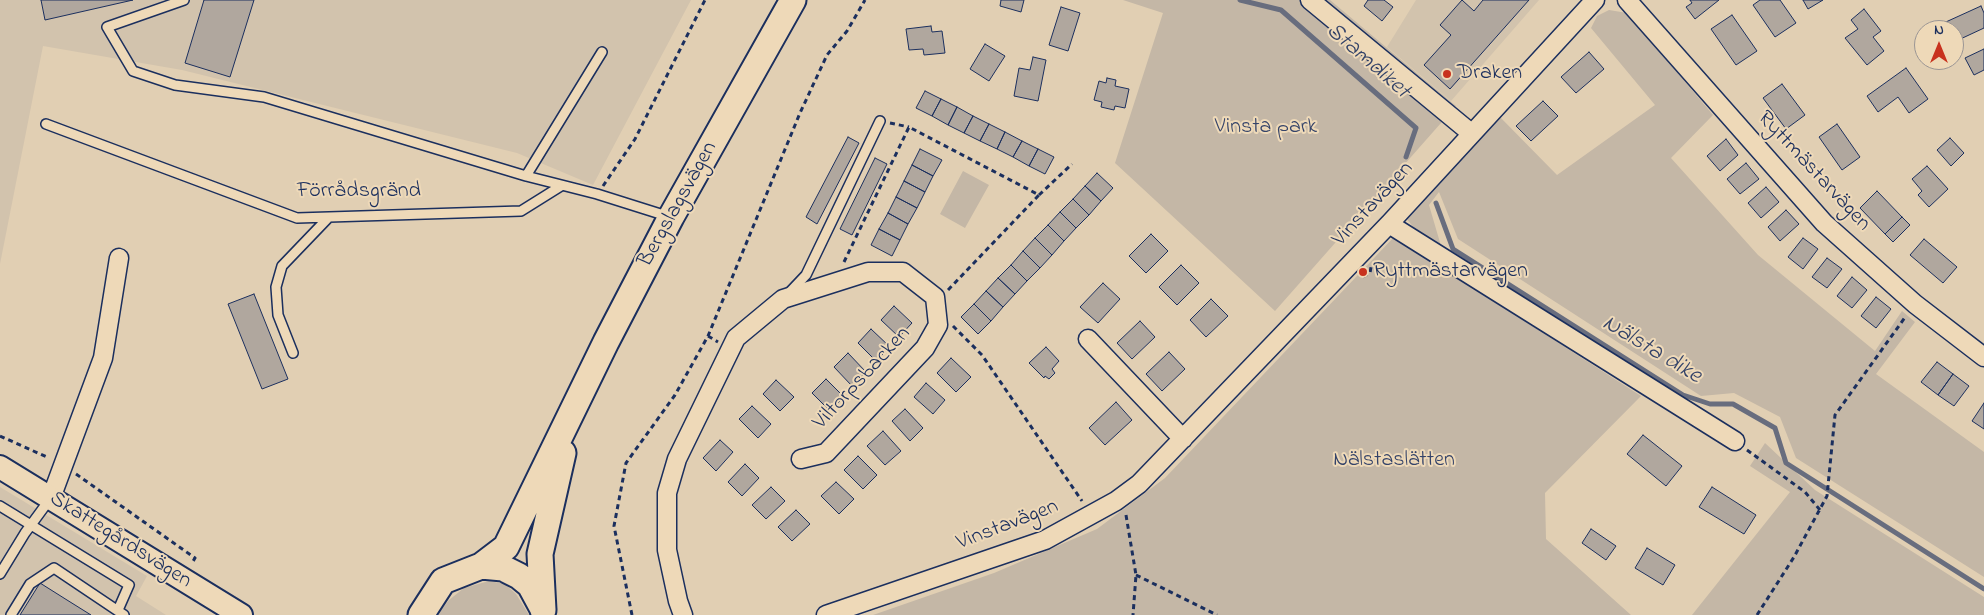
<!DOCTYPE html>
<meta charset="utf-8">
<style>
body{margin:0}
#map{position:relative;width:1984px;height:615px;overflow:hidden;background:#e1cfb3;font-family:"Indie Flower",sans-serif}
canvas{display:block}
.north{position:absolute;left:1914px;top:20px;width:50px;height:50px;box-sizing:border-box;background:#eed9b8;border:1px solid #9a9594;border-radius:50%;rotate:0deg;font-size:14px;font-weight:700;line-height:20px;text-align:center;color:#1b2f5e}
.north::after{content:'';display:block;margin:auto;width:18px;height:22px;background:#c8321e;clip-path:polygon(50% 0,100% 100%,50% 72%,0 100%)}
</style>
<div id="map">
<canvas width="1984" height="615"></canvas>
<div class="north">N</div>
</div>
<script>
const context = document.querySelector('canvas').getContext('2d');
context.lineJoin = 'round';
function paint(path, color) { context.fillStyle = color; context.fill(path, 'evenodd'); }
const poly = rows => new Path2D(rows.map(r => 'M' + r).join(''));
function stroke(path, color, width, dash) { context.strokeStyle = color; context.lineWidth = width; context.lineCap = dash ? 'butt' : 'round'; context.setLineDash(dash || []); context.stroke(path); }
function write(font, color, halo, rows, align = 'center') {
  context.font = font + ' "Indie Flower",sans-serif'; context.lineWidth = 4; context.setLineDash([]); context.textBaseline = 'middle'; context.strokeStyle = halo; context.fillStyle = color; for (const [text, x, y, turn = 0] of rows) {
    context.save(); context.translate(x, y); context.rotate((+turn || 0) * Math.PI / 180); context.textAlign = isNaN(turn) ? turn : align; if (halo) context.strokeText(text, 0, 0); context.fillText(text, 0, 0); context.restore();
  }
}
paint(poly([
 [0,0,691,0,593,185,517,153,182,70,43,46,0,264],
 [1416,0,1539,0,1451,101,1387,47],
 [0,487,147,576,136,596,166,615,0,615]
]), '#d2c3ad');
paint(poly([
 [1123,0,1330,0,1456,106,1275,311,1115,163,1163,13],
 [1609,10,1627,13,1713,115,1671,158,1758,255,1875,351,1902,311,1915,322,1876,374,1984,452,1984,577,1796,458,1780,417,1734,393,1701,396,1458,239,1439,192,1429,205,1441,246,1415,229,1406,218,1500,117,1557,175,1655,105,1591,28,1597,16],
 [963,171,989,185,965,228,940,214],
 [1394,237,1641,396,1545,493,1546,539,1631,615,873,615,994,573,1097,529,1165,478],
 [1765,443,1815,490,1984,597,1984,615,1692,615,1790,492,1750,466],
 [489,581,505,584,516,594,529,615,437,615,449,600,464,588]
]), '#c4b7a6');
stroke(poly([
 [1240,0,1281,10,1416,128,1406,157],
 [1436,203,1453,249,1683,395,1710,404,1733,404,1775,428,1786,463,1984,589]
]), '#686d7e', 5);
const building = poly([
 [41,0,133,0,45,20,41,0],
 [204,0,254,0,230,77,185,63,204,0],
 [1001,0,1024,0,1021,12,1000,6,1001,0],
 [1368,0,1384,0,1393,7,1382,21,1364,6,1368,0],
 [1462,0,1474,11,1483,0,1529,0,1450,89,1424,65,1451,35,1440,25,1462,0],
 [1690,0,1719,0,1695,19,1686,7,1692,3,1690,0],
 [1760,0,1780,0,1796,23,1775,37,1753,5,1760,0],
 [1803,0,1823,0,1808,9,1803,0],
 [1981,6,1984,13,1984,28,1954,42,1954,30,1939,30,1937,26,1981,6],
 [1061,7,1080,13,1068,51,1049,45,1061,7],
 [1864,9,1881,31,1873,37,1884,51,1867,65,1845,38,1858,29,1851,20,1864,9],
 [1732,15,1757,51,1736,65,1711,29,1732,15],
 [931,26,932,32,942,31,945,53,924,55,923,49,909,50,906,29,931,26],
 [985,44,1005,56,989,81,970,69,985,44],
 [1984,49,1984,70,1974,75,1965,58,1984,49],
 [1589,52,1604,69,1576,93,1561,77,1589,52],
 [1033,57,1046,60,1038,101,1014,96,1019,68,1030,70,1033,57],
 [1906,68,1928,99,1909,113,1898,97,1878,112,1867,96,1906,68],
 [1107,78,1116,80,1115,86,1129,89,1125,108,1115,106,1114,110,1101,107,1102,102,1094,100,1099,81,1106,83,1107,78],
 [1782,84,1805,115,1786,129,1763,98,1782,84],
 [925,91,941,99,932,116,916,108,925,91],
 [941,99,957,107,948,125,932,116,941,99],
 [1543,101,1558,116,1531,141,1516,126,1543,101],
 [957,107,973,116,964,133,948,125,957,107],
 [973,116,989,124,980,141,964,133,973,116],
 [989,124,1005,132,997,149,980,141,989,124],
 [1837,124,1860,157,1842,170,1819,137,1837,124],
 [1005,132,1022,141,1013,157,997,149,1005,132],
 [848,137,859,143,817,224,806,217,848,137],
 [1950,138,1964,153,1951,166,1937,150,1950,138],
 [1726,139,1738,155,1720,171,1707,156,1726,139],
 [1022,141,1038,149,1029,166,1013,157,1022,141],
 [920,149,942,160,933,176,912,165,920,149],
 [1038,149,1054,157,1045,174,1029,166,1038,149],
 [875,158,887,164,852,235,840,229,875,158],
 [1746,163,1759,179,1740,194,1727,179,1746,163],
 [912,165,933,176,925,192,904,181,912,165],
 [1927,166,1948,189,1929,207,1918,195,1922,191,1912,179,1927,166],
 [1097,173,1113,188,1101,201,1085,186,1097,173],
 [904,181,925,192,917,208,896,197,904,181],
 [1085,186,1101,201,1089,215,1073,199,1085,186],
 [1766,187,1779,202,1761,218,1748,203,1766,187],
 [1877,191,1902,217,1885,234,1860,208,1877,191],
 [896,197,917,208,908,224,888,213,896,197],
 [1073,199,1089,215,1076,228,1060,212,1073,199],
 [1786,210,1799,224,1780,241,1768,227,1786,210],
 [1060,212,1076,228,1064,241,1048,225,1060,212],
 [888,213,908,224,900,240,879,229,888,213],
 [1902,217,1910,225,1893,242,1885,234,1902,217],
 [1048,225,1064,241,1052,255,1035,238,1048,225],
 [879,229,900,240,892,256,871,245,879,229],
 [1151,234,1168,251,1146,273,1129,256,1151,234],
 [1035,238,1052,255,1040,268,1023,251,1035,238],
 [1803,238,1818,249,1803,269,1788,257,1803,238],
 [1924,239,1957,267,1943,283,1910,255,1924,239],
 [1023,251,1040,268,1027,281,1011,265,1023,251],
 [1827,258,1842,269,1827,288,1812,277,1827,258],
 [1011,265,1027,281,1015,294,998,278,1011,265],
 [1181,265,1199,283,1177,305,1159,287,1181,265],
 [1852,277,1867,290,1852,308,1837,296,1852,277],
 [998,278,1015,294,1003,307,986,291,998,278],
 [1103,283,1120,299,1098,323,1080,307,1103,283],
 [986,291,1003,307,991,321,974,304,986,291],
 [254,294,288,379,262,389,228,304,254,294],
 [1876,297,1891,309,1876,328,1861,316,1876,297],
 [1211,299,1228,316,1206,337,1190,320,1211,299],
 [974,304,991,321,978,334,961,317,974,304],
 [894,306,912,323,899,337,881,320,894,306],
 [1140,321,1155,337,1132,359,1117,343,1140,321],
 [871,329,890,347,876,361,858,343,871,329],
 [1046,347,1059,361,1052,369,1055,373,1049,379,1045,376,1044,378,1029,363,1046,347],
 [1169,352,1185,369,1162,391,1146,374,1169,352],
 [848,353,866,372,852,386,834,367,848,353],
 [951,358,971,377,956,392,937,373,951,358],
 [1937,362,1953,374,1938,395,1921,382,1937,362],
 [1953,374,1969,386,1954,406,1938,395,1953,374],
 [826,379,844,397,830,411,812,393,826,379],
 [776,380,794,397,780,411,763,394,776,380],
 [926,383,945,400,933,414,914,397,926,383],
 [1116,402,1132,420,1105,445,1089,428,1116,402],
 [1984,403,1984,429,1972,421,1984,403],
 [752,406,771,424,758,438,739,419,752,406],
 [905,409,923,428,910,441,892,421,905,409],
 [883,431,901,451,885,465,867,446,883,431],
 [1643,435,1682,466,1666,486,1627,454,1643,435],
 [720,440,733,452,716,471,703,458,720,440],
 [858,456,877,475,863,489,844,470,858,456],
 [745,464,759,478,742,496,728,482,745,464],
 [836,482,854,499,839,514,821,496,836,482],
 [771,487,785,501,766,519,752,505,771,487],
 [1712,487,1756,515,1744,534,1699,507,1712,487],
 [796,510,810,524,792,541,778,527,796,510],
 [1591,529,1616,546,1606,560,1582,543,1591,529],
 [1647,548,1675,565,1663,585,1635,568,1647,548],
 [40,583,67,600,91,615,20,615,40,583]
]);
paint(building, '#b0a79e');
stroke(building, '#1b2f5e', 1);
const service = poly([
 [184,0,107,27,133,71,175,85,264,97,526,176,602,52],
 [46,124,297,218,521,211,561,186],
 [526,176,597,194,670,217],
 [788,294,806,275,880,121],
 [293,353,278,315,276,287,282,266,329,217],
 [0,506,129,585,118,610],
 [0,574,25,533,50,499],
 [11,615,30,584,54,568,124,615]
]);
const minor = poly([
 [1310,0,1471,133],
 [1627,0,1824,223,1915,304,1984,357],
 [1389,224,1735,441],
 [1088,339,1183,439],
 [51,498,103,358,119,258],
 [683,615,678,601,667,550,667,493,677,459,736,338,783,299,868,272,903,272,935,297,938,325,925,348,826,453,801,459],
 [826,615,1045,540,1116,501,1139,484,1389,224,1595,0]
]);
const tertiary = poly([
 [0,467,241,615]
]);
const secondary = poly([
 [481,566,506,547,606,342,671,217,793,0],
 [543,610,540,554,563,453],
 [421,615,443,581,481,566,503,568,519,576,530,585,543,609]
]);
stroke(service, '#1b2f5e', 12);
stroke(minor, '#1b2f5e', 21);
stroke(tertiary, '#1b2f5e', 26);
stroke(secondary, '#1b2f5e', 29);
stroke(poly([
 [890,123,909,127],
 [603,186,635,139,705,0],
 [1039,195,1072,164],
 [844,262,909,127,1039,195,948,290],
 [1363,277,1370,273,1371,267],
 [953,326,982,355,1082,501],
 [708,336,718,342],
 [0,436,49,458],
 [1747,450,1805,492,1820,510],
 [76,474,195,558,192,563],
 [1126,515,1136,575,1133,615],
 [1136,575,1217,615],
 [632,615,614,526,626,463,675,395,708,336,800,113,827,55,847,31,865,0],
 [1757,615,1794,557,1827,496,1835,415,1906,316]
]), '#1b2f5e', 3, [5, 4]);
stroke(service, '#eed9b8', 9);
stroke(minor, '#eed9b8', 18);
stroke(tertiary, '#eed9b8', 22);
stroke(secondary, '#eed9b8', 25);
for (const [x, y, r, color] of [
 [1447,74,5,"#c8321e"],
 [1363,272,5,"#c8321e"]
]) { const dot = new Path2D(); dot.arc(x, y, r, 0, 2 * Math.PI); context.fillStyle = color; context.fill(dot); stroke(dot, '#eed9b8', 2); }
write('22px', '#1b2f5e', '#eed9b8', [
 ["Draken",1457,74],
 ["Ryttmästarvägen",1373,272]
], 'left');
write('22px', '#344369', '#eed9b8', [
 ["Vinsta park",1266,128],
 ["Nälstaslätten",1394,461]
]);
write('22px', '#1b2f5e', '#eed9b8', [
 ["Ryttmästarvägen",1813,172,47],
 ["Förrådsgränd",359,192],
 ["Bergslagsvägen",679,205,-61],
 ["Vinstavägen",1374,205,-47],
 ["Viltorpsbacken",863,379,-47],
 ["Vinstavägen",1008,526,-21],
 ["Skattegårdsvägen",120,541,32]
]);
write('italic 24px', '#354469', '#eed9b8', [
 ["Stamdiket",1367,62,41],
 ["Nälsta dike",1651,351,31]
]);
</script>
